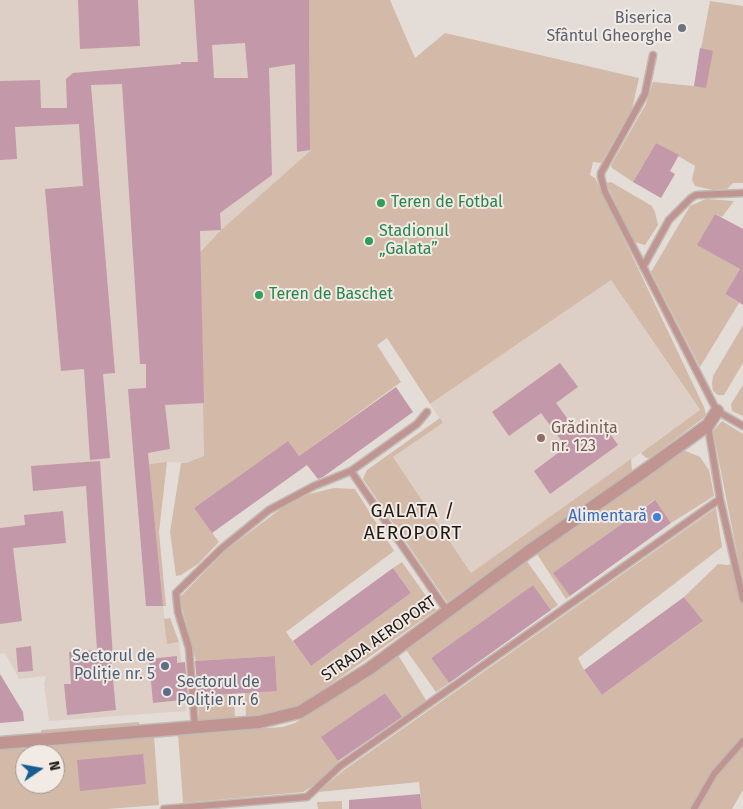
<!DOCTYPE html>
<meta charset="utf-8">
<style>
body{margin:0}
#map{position:relative;width:743px;height:809px;overflow:hidden;background:#e4ddd7;font-family:"Fira Sans",sans-serif}
canvas{display:block}
.north{position:absolute;left:15px;top:744px;width:50px;height:50px;box-sizing:border-box;background:#f2eae4;border:1px solid #9c9692;border-radius:50%;rotate:78deg;font-size:14px;font-weight:700;line-height:20px;text-align:center;color:#1c1917}
.north::after{content:'';display:block;margin:auto;width:18px;height:22px;background:#165e92;clip-path:polygon(50% 0,100% 100%,50% 72%,0 100%)}
</style>
<div id="map">
<canvas width="743" height="809"></canvas>
<div class="north">N</div>
</div>
<script>
const context = document.querySelector('canvas').getContext('2d');
context.lineJoin = 'round';
function paint(path, color) { context.fillStyle = color; context.fill(path, 'evenodd'); }
const poly = rows => new Path2D(rows.map(r => 'M' + r).join(''));
function stroke(path, color, width, dash) { context.strokeStyle = color; context.lineWidth = width; context.lineCap = dash ? 'butt' : 'round'; context.setLineDash(dash || []); context.stroke(path); }
function write(font, color, halo, rows, align = 'center') {
  context.font = font + ' "Fira Sans",sans-serif'; context.lineWidth = 4; context.setLineDash([]); context.textBaseline = 'middle'; context.strokeStyle = halo; context.fillStyle = color; for (const [text, x, y, turn = 0] of rows) {
    context.save(); context.translate(x, y); context.rotate((+turn || 0) * Math.PI / 180); context.textAlign = isNaN(turn) ? turn : align; if (halo) context.strokeText(text, 0, 0); context.fillText(text, 0, 0); context.restore();
  }
}
paint(poly([
 [0,0,309,0,310,151,221,230,200,251,204,456,186,463,167,462,149,464,167,643,179,642,187,711,49,721,44,684,46,676,19,679,5,653,0,654],
 [611,280,700,411,471,573,393,457,443,423,430,404]
]), '#ddcfc5');
paint(poly([
 [309,0,390,0,415,58,445,33,639,78,632,109,601,163,593,162,590,175,595,178,704,407,706,415,702,419,650,458,646,458,641,453,700,410,611,280,430,404,387,338,377,345,401,382,299,456,288,441,194,508,219,542,198,564,181,575,176,576,170,532,181,463,186,463,204,456,200,252,221,230,310,151],
 [710,1,743,6,743,183,733,183,727,189,713,190,695,186,692,180,695,166,656,143,633,182,612,168,611,165,646,104,653,82,694,86],
 [611,182,652,206,655,212,658,225,645,245,634,242,609,189,607,183],
 [706,199,734,201,722,217,715,214,698,245,740,269,725,294,739,303,700,367,651,272,690,206],
 [743,325,743,363,724,395,718,395,713,391,712,384,713,376],
 [743,385,743,416,732,411,731,404],
 [440,418,443,423,393,457,471,573,631,459,632,472,447,602,363,479,367,470],
 [722,421,743,434,743,790,732,809,422,809,419,782,318,792,344,770,716,508,722,547,578,658,584,670,602,695,702,622,684,597,718,564,727,565,739,563,713,431],
 [686,451,700,457,709,470,714,496,671,523,654,500,554,573,570,596,566,599,537,554,677,452],
 [167,462,159,532,166,606,163,606,149,464],
 [334,488,355,489,394,551,286,632,311,666,411,593,393,568,402,562,436,610,301,705,279,715,246,717,245,693,277,690,275,656,196,661,181,604,181,596,225,551,283,507,309,494],
 [526,560,558,605,551,610,533,585,431,658,449,683,436,692,404,647],
 [170,618,179,642,167,644,164,619],
 [398,655,426,700,402,718,385,693,322,737,339,762,317,783,303,792,183,803,178,734,283,727,295,723],
 [234,694,235,719,199,721,198,696],
 [139,722,139,728,41,736,41,730],
 [154,736,159,805,107,809,0,809,0,749],
 [25,754,55,754,55,784,25,784],
 [342,801,342,809,318,809,317,802]
]), '#d3b9a7');
paint(poly([
 [78,0,138,0,140,46,80,49],
 [194,0,309,0,310,150,297,152,295,64,269,68,272,175,220,213,221,230,200,231,204,403,165,405,170,449,148,453,163,606,146,606,128,389,146,388,146,364,140,364,122,84,91,85,115,373,103,374,110,458,90,460,84,369,61,371,45,189,83,186,79,124,15,127,17,159,0,160,0,81,40,80,41,108,67,108,66,79,73,73,181,64,181,62,198,62],
 [245,43,248,78,214,78,212,45],
 [700,48,713,51,706,88,694,86],
 [656,143,679,155,670,171,675,174,661,198,633,182],
 [715,214,743,229,743,305,725,294,740,269,697,245],
 [560,363,578,387,556,403,580,436,601,421,618,445,550,494,534,471,566,447,541,413,509,436,492,412],
 [396,387,413,412,323,477,318,479,307,465,212,533,194,508,288,441,299,456],
 [100,461,113,658,111,659,116,710,67,715,64,684,71,684,69,652,97,650,86,486,33,491,31,466],
 [655,500,671,523,570,596,553,573],
 [63,511,66,543,13,548,22,621,0,624,0,528,25,525,24,515],
 [393,568,411,593,311,666,293,641],
 [533,585,551,610,449,683,431,658],
 [684,597,703,621,602,695,584,670],
 [31,646,33,671,18,672,16,648],
 [177,656,177,663,185,662,188,697,180,697,181,700,153,703,149,659],
 [275,656,277,691,198,696,195,661],
 [0,674,23,712,24,721,0,723],
 [385,693,402,717,338,761,321,737],
 [143,754,146,784,80,791,77,760],
 [420,794,422,809,349,809,349,800]
]), '#c398a9');
const lane = poly([
 [653,55,645,94,601,173,601,177,605,192,717,411,743,426],
 [643,267,669,220,691,198,696,195,743,193],
 [708,426,720,499,743,599],
 [351,471,447,611],
 [195,727,189,648,178,612,176,593,221,549,269,510,314,486,351,471,417,424,427,412],
 [164,809,307,797,340,766,720,499],
 [694,809,714,774,743,741]
]);
const street = poly([
 [0,743,259,722,300,712,369,669,528,552,647,469,708,425,717,411]
]);
stroke(lane, '#c0bab4', 9);
stroke(street, '#c0bab4', 15);
stroke(lane, '#c09591', 6);
stroke(street, '#c09591', 12);
for (const [x, y, r, color] of [
 [682,28,5,"#6b7280"],
 [381,203,5,"#2e9e5b"],
 [369,241,5,"#2e9e5b"],
 [259,295,5,"#2e9e5b"],
 [541,438,5,"#8d6e63"],
 [657,517,5,"#3f7fe0"],
 [165,666,5,"#5c6f8a"],
 [167,692,5,"#5c6f8a"]
]) { const dot = new Path2D(); dot.arc(x, y, r, 0, 2 * Math.PI); context.fillStyle = color; context.fill(dot); stroke(dot, '#f2eae4', 2); }
write('16px', '#5b616d', '#f2eae4', [
 ["Biserica",672,19],
 ["Sfântul Gheorghe",672,37]
], 'right');
write('16px', '#27864d', '#f2eae4', [
 ["Teren de Fotbal",391,203],
 ["Stadionul",379,232],
 ["„Galata”",379,250],
 ["Teren de Baschet",269,295]
], 'left');
write('16px', '#785e54', '#f2eae4', [
 ["Grădinița",551,429],
 ["nr. 123",551,447]
], 'left');
write('16px', '#366cbe', '#f2eae4', [
 ["Alimentară",647,517]
], 'right');
write('16px', '#1c1917', '#f2eae4', [
 ["STRADA AEROPORT",379,639,-35]
]);
write('16px', '#4e5e75', '#f2eae4', [
 ["Sectorul de",155,657],
 ["Poliție nr. 5",155,675],
 ["Sectorul de",177,683,"left"],
 ["Poliție nr. 6",177,701,"left"]
], 'right');
context.letterSpacing = '1px';
write('19px', '#1c1917', '#f2eae4', [
 ["GALATA /",413,512],
 ["AEROPORT",413,534]
]);
context.letterSpacing = '0px';
</script>
